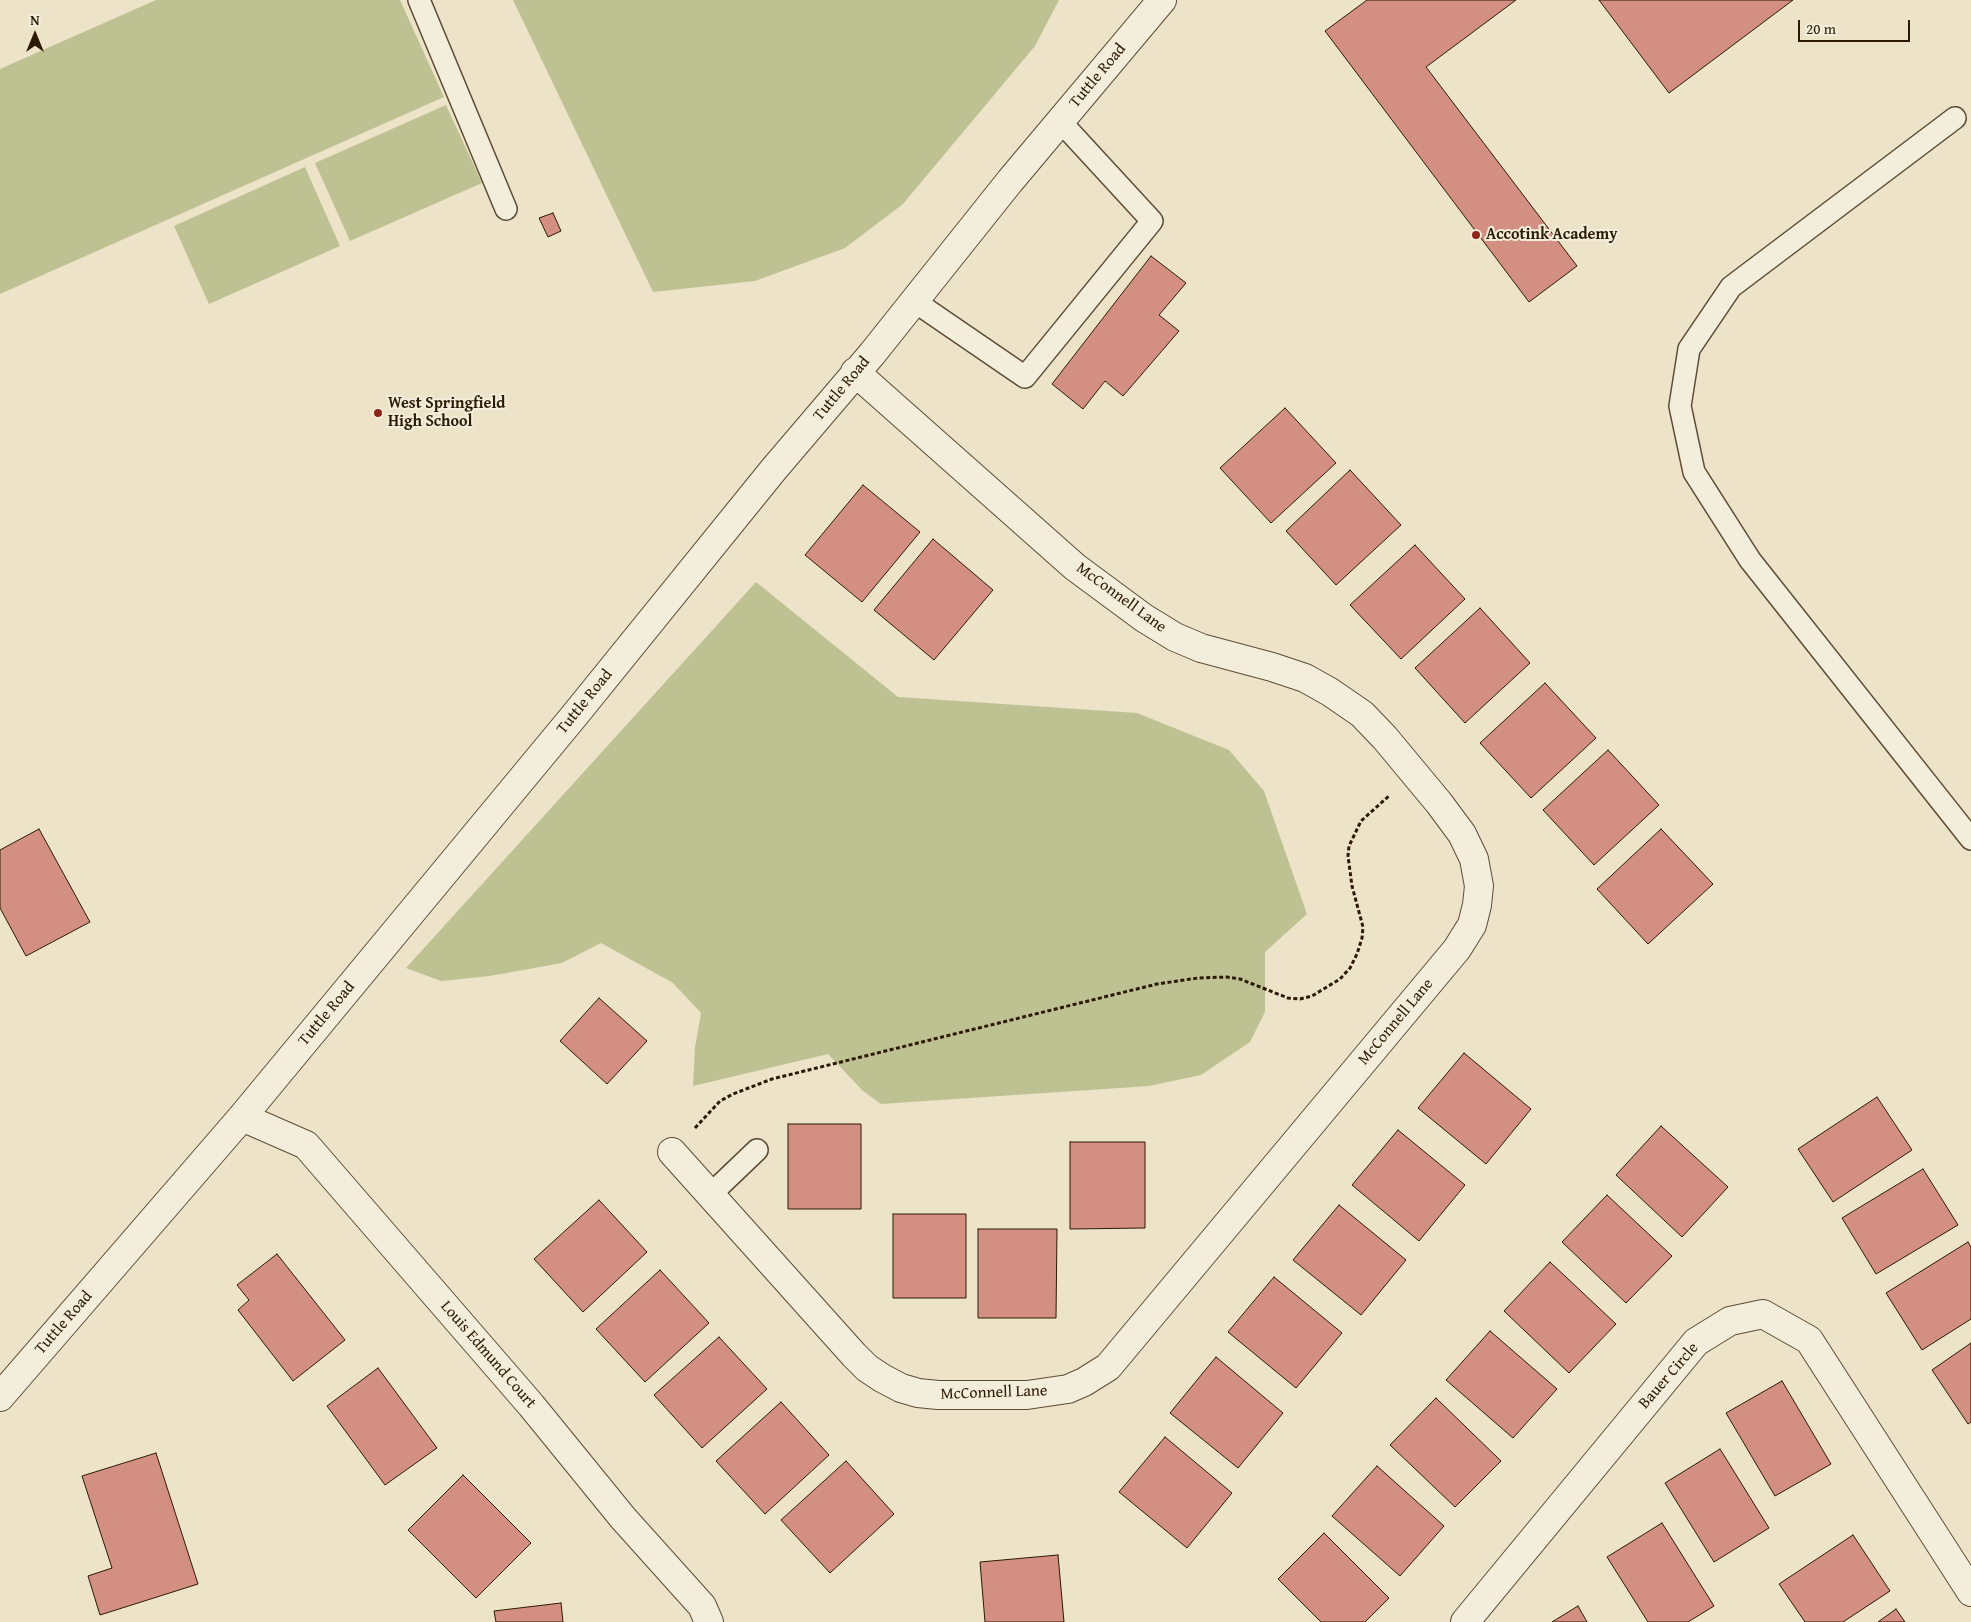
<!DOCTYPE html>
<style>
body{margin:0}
#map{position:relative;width:1971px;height:1622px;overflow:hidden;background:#ede3c8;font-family:"Gentium Book Plus",serif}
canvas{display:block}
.north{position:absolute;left:10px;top:10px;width:50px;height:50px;-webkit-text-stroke:4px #f3eddb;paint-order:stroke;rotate:0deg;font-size:14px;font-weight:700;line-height:20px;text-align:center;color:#2c1a02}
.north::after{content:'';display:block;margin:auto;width:18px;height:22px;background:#2c1a02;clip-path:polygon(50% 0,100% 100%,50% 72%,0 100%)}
.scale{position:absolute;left:1798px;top:20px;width:112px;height:22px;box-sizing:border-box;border:2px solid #2c1a02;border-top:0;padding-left:6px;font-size:15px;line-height:18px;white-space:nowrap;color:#2c1a02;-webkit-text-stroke:4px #f3eddb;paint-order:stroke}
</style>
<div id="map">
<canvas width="1971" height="1622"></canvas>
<div class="north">N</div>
<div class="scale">20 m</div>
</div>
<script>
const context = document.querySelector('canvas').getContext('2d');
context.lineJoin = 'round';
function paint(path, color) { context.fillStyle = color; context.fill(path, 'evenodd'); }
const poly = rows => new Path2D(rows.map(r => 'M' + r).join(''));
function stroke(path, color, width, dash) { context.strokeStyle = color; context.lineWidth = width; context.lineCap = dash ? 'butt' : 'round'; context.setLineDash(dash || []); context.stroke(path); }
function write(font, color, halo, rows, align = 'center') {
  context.font = font + ' "Gentium Book Plus",serif'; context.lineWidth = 4; context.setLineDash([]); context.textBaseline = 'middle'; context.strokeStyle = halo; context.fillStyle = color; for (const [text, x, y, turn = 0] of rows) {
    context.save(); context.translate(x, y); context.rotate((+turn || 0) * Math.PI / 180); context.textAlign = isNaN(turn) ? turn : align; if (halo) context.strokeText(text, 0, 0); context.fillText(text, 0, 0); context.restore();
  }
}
paint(poly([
 [156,0,400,0,444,97,0,294,0,69],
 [513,0,1059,0,1035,46,903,204,845,248,755,281,653,292],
 [446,105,482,183,350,241,315,163],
 [305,167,340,246,209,304,174,226],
 [756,582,898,697,1137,713,1229,750,1264,791,1307,914,1265,952,1265,1012,1250,1042,1201,1075,1149,1086,881,1104,863,1091,828,1054,693,1086,695,1047,701,1013,673,983,601,943,562,963,490,976,441,981,406,968]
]), '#bec292');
const building = poly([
 [1367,0,1516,0,1426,67,1577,266,1529,302,1325,31,1367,0],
 [1599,0,1793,0,1669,93,1599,0],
 [553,213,561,231,548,237,539,218,553,213],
 [1151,256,1186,283,1159,315,1179,331,1123,396,1105,381,1083,409,1052,384,1151,256],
 [1285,408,1336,463,1271,523,1220,468,1285,408],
 [1350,470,1401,525,1336,585,1286,531,1350,470],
 [863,485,920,532,862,602,805,555,863,485],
 [933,539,993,590,934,660,874,610,933,539],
 [1415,545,1465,599,1401,659,1350,605,1415,545],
 [1480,608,1530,663,1465,723,1415,668,1480,608],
 [1545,683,1596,738,1531,798,1480,743,1545,683],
 [1608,750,1659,805,1594,865,1543,810,1608,750],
 [39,829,90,922,26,956,0,908,0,850,39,829],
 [1661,829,1713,884,1648,944,1597,889,1661,829],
 [599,998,647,1041,607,1084,560,1041,599,998],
 [1464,1053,1531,1109,1486,1164,1418,1108,1464,1053],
 [1877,1097,1912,1150,1833,1202,1798,1149,1877,1097],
 [788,1124,861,1124,861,1209,788,1209,788,1124],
 [1661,1126,1728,1187,1682,1237,1616,1175,1661,1126],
 [1398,1130,1465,1185,1419,1241,1352,1185,1398,1130],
 [1070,1142,1145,1142,1145,1228,1070,1229,1070,1142],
 [1923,1169,1958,1225,1876,1274,1842,1218,1923,1169],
 [1607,1195,1672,1256,1626,1303,1562,1242,1607,1195],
 [599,1200,647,1252,583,1312,534,1259,599,1200],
 [1339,1205,1406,1260,1361,1315,1293,1260,1339,1205],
 [893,1214,966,1214,966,1298,893,1298,893,1214],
 [978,1229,1057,1229,1056,1318,978,1318,978,1229],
 [1968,1242,1971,1247,1971,1319,1922,1350,1886,1293,1968,1242],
 [277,1254,345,1340,293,1381,238,1310,249,1300,237,1285,277,1254],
 [1550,1262,1616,1324,1569,1373,1504,1311,1550,1262],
 [660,1270,709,1323,645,1382,596,1329,660,1270],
 [1274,1277,1342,1333,1296,1388,1228,1332,1274,1277],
 [1490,1331,1557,1389,1513,1438,1446,1380,1490,1331],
 [719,1337,767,1389,702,1448,654,1395,719,1337],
 [1971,1343,1971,1422,1968,1424,1932,1370,1971,1343],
 [1216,1357,1283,1413,1238,1468,1170,1413,1216,1357],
 [378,1368,437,1448,385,1485,327,1406,378,1368],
 [1782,1381,1831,1464,1775,1496,1726,1413,1782,1381],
 [1436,1398,1501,1461,1455,1507,1390,1445,1436,1398],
 [781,1402,829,1455,765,1514,716,1461,781,1402],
 [1165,1437,1232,1493,1187,1548,1119,1492,1165,1437],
 [1720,1449,1769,1528,1714,1562,1665,1483,1720,1449],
 [156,1453,198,1584,100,1615,88,1576,112,1568,82,1476,156,1453],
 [846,1461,894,1514,830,1573,781,1520,846,1461],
 [1377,1466,1444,1526,1400,1576,1332,1516,1377,1466],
 [463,1475,531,1543,476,1598,408,1530,463,1475],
 [1662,1523,1714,1606,1688,1622,1648,1622,1607,1557,1662,1523],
 [1324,1533,1389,1598,1365,1622,1321,1622,1278,1579,1324,1533],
 [1853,1535,1890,1591,1843,1622,1805,1622,1779,1584,1853,1535],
 [1058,1555,1064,1622,985,1622,980,1562,1058,1555],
 [561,1603,563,1622,496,1622,494,1611,561,1603],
 [1578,1606,1587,1622,1552,1622,1578,1606],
 [1896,1609,1905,1622,1878,1622,1896,1609]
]);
paint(building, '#d38f82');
stroke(building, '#2c1a02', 1);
const service = poly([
 [419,0,506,209],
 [1955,118,1731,287,1689,349,1680,406,1694,472,1750,560,1971,839],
 [914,301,1025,377,1152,221,1060,121],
 [711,1194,757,1150]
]);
const minor = poly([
 [242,1117,306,1145,531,1405,623,1518,702,1606,709,1622],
 [672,1152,854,1355,867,1368,882,1378,901,1388,918,1393,938,1395,1027,1395,1068,1389,1084,1382,1108,1367,1457,949,1472,925,1477,905,1479,886,1474,859,1462,834,1439,803,1385,738,1362,714,1330,692,1305,678,1272,667,1201,648,1175,637,1144,618,1075,567,855,372],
 [0,1397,242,1117,574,716,774,469,872,354,1010,181,1162,0],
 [1465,1622,1696,1342,1730,1321,1763,1314,1809,1340,1971,1592]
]);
stroke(service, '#5c4c34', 24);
stroke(minor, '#5c4c34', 30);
stroke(poly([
 [695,1128,720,1101,733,1094,772,1079,1157,984,1198,978,1227,977,1240,979,1288,998,1300,999,1312,996,1340,979,1350,968,1357,954,1362,938,1363,927,1352,886,1348,856,1349,846,1361,821,1390,795]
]), '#2c1a02', 3, [4, 2.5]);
stroke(service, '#f3eddb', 21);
stroke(minor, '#f3eddb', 28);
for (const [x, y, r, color] of [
 [1476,235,5,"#8f2418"],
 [378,413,5,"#8f2418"]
]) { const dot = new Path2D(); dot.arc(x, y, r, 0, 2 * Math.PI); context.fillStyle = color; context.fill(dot); stroke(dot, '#f3eddb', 2); }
write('16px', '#2c1a02', '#f3eddb', [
 ["Tuttle Road",1098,76,-50],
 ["Tuttle Road",842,389,-50],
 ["McConnell Lane",1121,598,36],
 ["Tuttle Road",585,702,-51],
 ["Tuttle Road",327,1014,-50],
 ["McConnell Lane",1396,1022,-50],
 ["Tuttle Road",64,1323,-49],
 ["Louis Edmund Court",488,1355,49],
 ["Bauer Circle",1669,1376,-49],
 ["McConnell Lane",994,1393,-2]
]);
write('bold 16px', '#2c1a02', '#f3eddb', [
 ["Accotink Academy",1486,235],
 ["West Springfield",388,404],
 ["High School",388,422]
], 'left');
</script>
